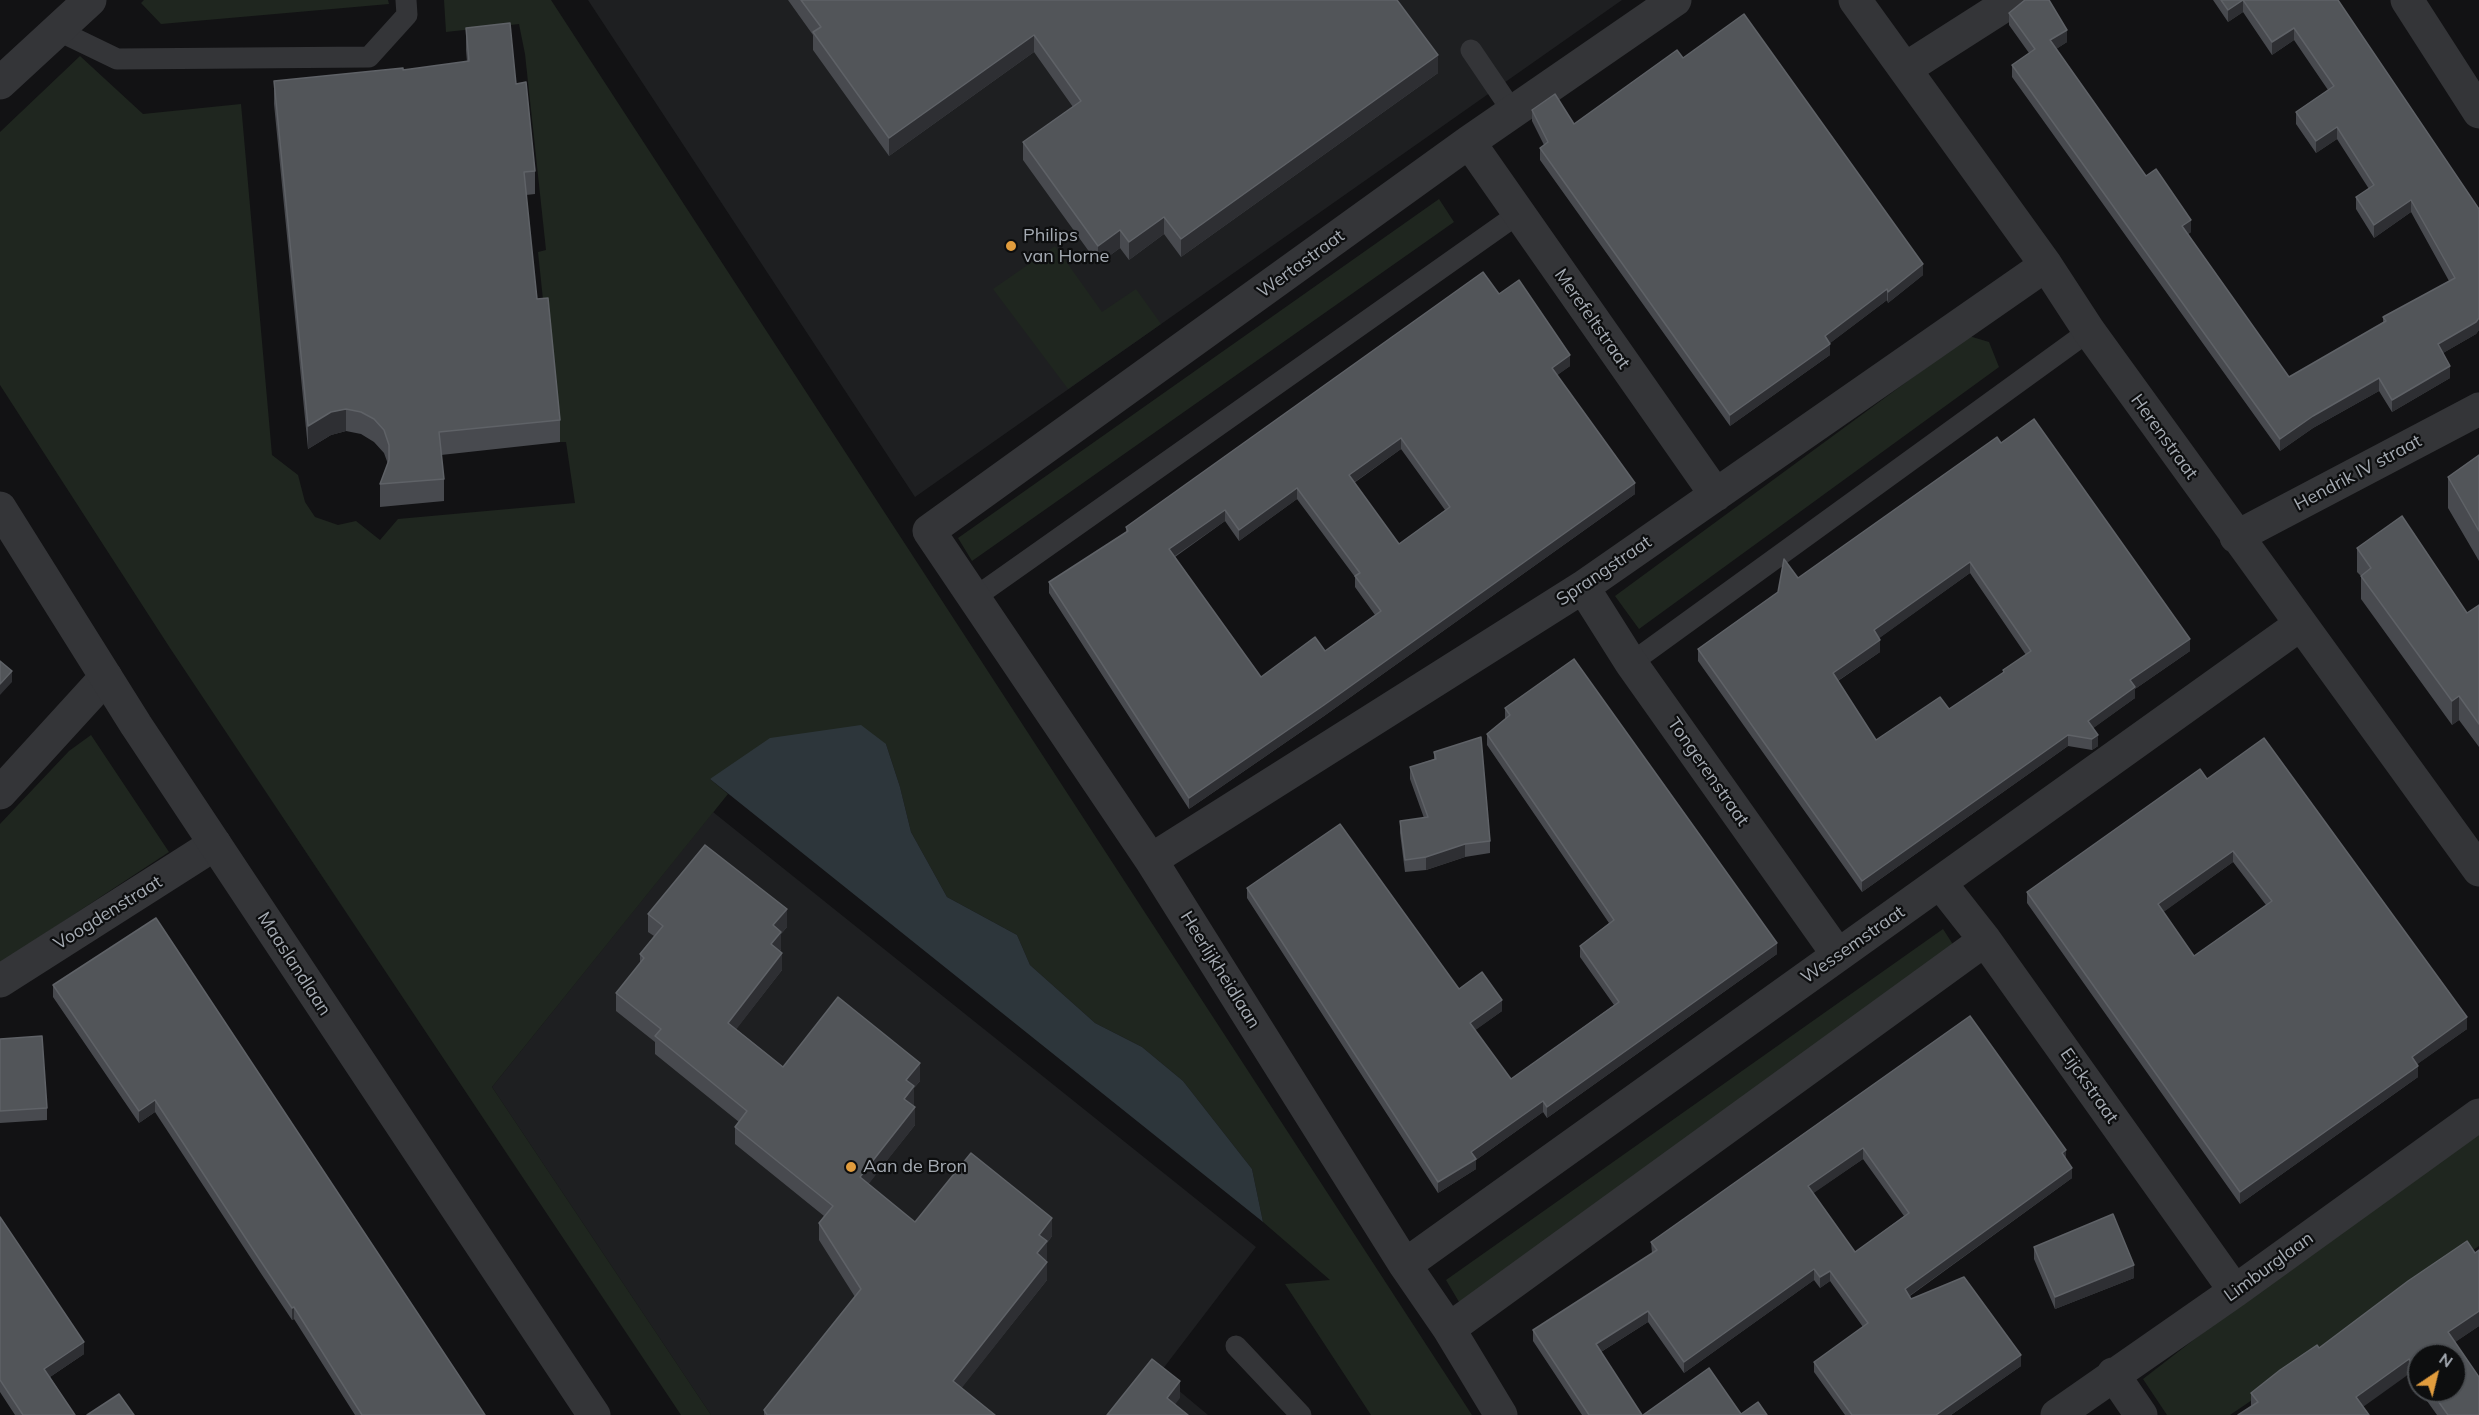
<!DOCTYPE html>
<style>
body{margin:0}
#map{position:relative;width:2479px;height:1415px;overflow:hidden;background:#121214;font-family:Mulish,sans-serif}
canvas{display:block}
.north{position:absolute;left:2407px;top:1343px;width:60px;height:60px;box-sizing:border-box;background:#0d0e0f;border:2px solid #4a4d51;border-radius:50%;rotate:35deg;font-size:16px;font-weight:700;line-height:24px;text-align:center;color:#a5abb3}
.north::after{content:'';display:block;margin:auto;width:21px;height:27px;background:#e19c3d;clip-path:polygon(50% 0,100% 100%,50% 72%,0 100%)}
</style>
<div id="map">
<canvas width="2479" height="1415"></canvas>
<div class="north">N</div>
</div>
<script>
const context = document.querySelector('canvas').getContext('2d');
context.lineJoin = 'round';
function paint(path, color) { context.fillStyle = color; context.fill(path, 'evenodd'); }
const poly = rows => new Path2D(rows.map(r => 'M' + r).join(''));
function stroke(path, color, width, dash) { context.strokeStyle = color; context.lineWidth = width; context.lineCap = dash ? 'butt' : 'round'; context.setLineDash(dash || []); context.stroke(path); }
function write(font, color, halo, rows, align = 'center') {
  context.font = font + ' Mulish,sans-serif'; context.lineWidth = 4.5; context.setLineDash([]); context.textBaseline = 'middle'; context.strokeStyle = halo; context.fillStyle = color; for (const [text, x, y, turn = 0] of rows) {
    context.save(); context.translate(x, y); context.rotate((+turn || 0) * Math.PI / 180); context.textAlign = isNaN(turn) ? turn : align; if (halo) context.strokeText(text, 0, 0); context.fillText(text, 0, 0); context.restore();
  }
}
paint(poly([
 [588,0,1622,0,915,497],
 [713,812,1256,1247,1159,1374,1208,1415,711,1415,492,1087]
]), '#1e1f21');
paint(poly([
 [144,0,388,0,389,4,161,24,141,3],
 [444,0,551,0,1472,1415,1371,1415,1285,1284,1330,1280,1263,1222,1252,1169,1183,1081,1142,1047,1095,1023,1030,965,1017,935,947,897,911,832,900,787,886,744,710,779,728,794,492,1087,711,1415,681,1415,170,648,0,385,0,132,80,56,143,114,241,104,272,455,298,475,305,502,315,517,338,525,356,521,380,540,398,519,575,503,566,442,558,442,538,252,546,250,525,54,519,24,446,32],
 [1439,199,1454,222,972,561,958,538],
 [1055,246,1102,312,1136,289,1161,324,1068,389,993,289],
 [1969,336,1989,342,1999,367,1639,629,1615,596],
 [91,735,169,852,0,963,0,824,69,751],
 [1943,929,1963,960,1465,1312,1446,1280],
 [2479,1119,2479,1246,2230,1415,2167,1415,2143,1379]
]), '#1f261f');
paint(poly([
 [861,725,886,744,900,787,911,832,947,897,1017,935,1030,965,1095,1023,1142,1047,1183,1081,1252,1169,1263,1222,710,779,770,738]
]), '#2d363b');
stroke(poly([
 [57,30,117,59,369,57,407,15,406,0],
 [1471,50,1513,112],
 [974,598,1518,214],
 [1631,663,2089,331],
 [1236,1346,1301,1415]
]), '#343538', 21);
stroke(poly([
 [1855,0,2046,265,2089,331,2479,870],
 [2407,0,2479,112],
 [1905,69,2013,0],
 [1469,142,1716,495],
 [2236,537,2479,409],
 [1583,587,1631,663,1838,955],
 [0,793,106,677],
 [1151,860,1583,587,2046,265],
 [1941,884,1985,940,2235,1291],
 [0,981,215,844],
 [1405,1265,2301,624],
 [1449,1329,1985,940],
 [2113,1374,2141,1415],
 [1501,1415,1449,1329,1405,1265,1151,860,929,531,1469,142,1675,0],
 [2057,1415,2235,1291,2479,1115]
]), '#343538', 33);
stroke(poly([
 [0,83,90,0],
 [0,508,136,725,594,1415]
]), '#343538', 33);
paint(poly([
 [788,0,1397,0,1438,73,1181,257,1164,234,1129,260,1120,248,1098,264,1023,160,1023,142,1073,107,1034,52,889,156,813,50,813,35],
 [2213,0,2338,0,2479,209,2479,330,2476,334,2443,353,2450,378,2392,412,2379,391,2313,428,2280,451,2012,77,2012,65,2029,53,2009,25,2009,13,2067,42,2056,49,2146,176,2191,232,2188,234,2289,377,2383,323,2383,317,2449,281,2411,212,2374,238,2356,209,2356,197,2369,189,2337,139,2316,153,2296,124,2296,112,2328,90,2294,40,2272,55,2243,12,2228,22],
 [466,28,516,84,535,171,535,194,526,195,537,299,560,420,560,442,441,455,444,479,444,501,380,507,380,484,388,464,384,453,374,442,361,434,346,431,331,435,308,449,274,104,274,81,403,70,467,62,466,50],
 [1683,58,1923,275,1888,303,1887,300,1830,343,1830,355,1730,426,1540,160,1540,148,1544,145,1532,121,1532,110,1574,124],
 [1499,294,1570,366,1557,375,1635,494,1324,716,1189,809,1049,593,1049,582,1126,532,1126,527],
 [1401,449,1445,510,1399,544,1354,483],
 [1297,499,1355,577,1355,587,1375,615,1325,651,1261,677,1175,557,1225,521,1239,541],
 [2001,443,2190,651,2135,689,2135,698,2093,728,2098,746,2092,750,2068,746,1862,892,1698,661,1698,649,1798,578],
 [1970,573,2026,655,2003,670,2003,673,1949,709,1876,740,1838,681,1880,652,1879,638],
 [2479,455,2479,561,2448,508,2448,477],
 [2357,548,2467,613,2479,605,2479,747,2459,720,2452,725,2361,599,2361,576,2357,572],
 [1505,708,1777,954,1547,1118,1543,1112,1476,1160,1476,1169,1438,1193,1247,898,1247,888,1502,1011,1475,1030,1511,1079,1614,1005,1580,957,1580,946,1609,923,1487,745,1487,734,1505,719],
 [1434,752,1490,841,1490,853,1465,857,1426,870,1405,872,1400,833,1400,821,1424,818,1410,779,1410,767,1434,759],
 [2207,779,2467,1029,2417,1064,2418,1077,2240,1204,2027,903,2027,892],
 [2233,862,2266,905,2194,956,2163,912],
 [648,914,787,927,781,934,781,949,780,951,782,970,736,1029,783,1067,920,1081,914,1088,914,1104,912,1106,915,1125,868,1184,915,1222,1052,1236,1047,1243,1047,1259,1045,1261,1047,1280,961,1388,995,1415,764,1415,764,1410,855,1297,819,1240,819,1223,824,1216,735,1144,735,1127,739,1122,655,1054,655,1042,616,1011,616,993,640,963,640,954,654,936,648,932],
 [53,985,485,1415,355,1415,294,1319,292,1320,260,1272,155,1112,139,1123,53,997],
 [1970,1016,2066,1159,2072,1178,1910,1296,1911,1299,2021,1366,1951,1415,1845,1415,1814,1372,1814,1362,1863,1327,1830,1281,1820,1288,1814,1280,1684,1373,1648,1322,1601,1352,1642,1415,1582,1415,1533,1341,1533,1330,1652,1253,1651,1242],
 [1863,1159,1904,1216,1855,1252,1813,1193],
 [0,1039,47,1108,47,1120,0,1123],
 [0,1217,84,1354,50,1377,75,1415,15,1415,0,1392],
 [2034,1247,2134,1278,2055,1309,2034,1259],
 [2479,1250,2479,1326,2455,1342,2479,1415,2437,1415,2420,1391,2455,1391,2419,1355,2419,1389,2409,1374,2251,1406,2251,1393,2319,1348]
]), '#484a4f');
paint(poly([
 [2243,0,2243,12,2228,22,2228,10],
 [2294,28,2294,40,2272,55,2272,42],
 [2067,30,2067,42,2050,53,2050,40],
 [1034,35,1034,52,889,156,889,138],
 [1438,55,1438,73,1181,257,1181,239],
 [2337,127,2337,139,2316,153,2316,141],
 [2411,200,2411,212,2374,238,2374,225],
 [1164,217,1164,234,1129,260,1129,242],
 [2191,220,2191,232,2182,238,2182,226],
 [1120,230,1120,248,1098,264,1098,246],
 [1923,264,1923,275,1888,303,1888,292],
 [1887,289,1887,300,1825,347,1830,344,1830,355,1730,426,1730,415,1825,336],
 [2479,318,2479,330,2476,334,2438,356,2438,344],
 [1570,355,1570,366,1552,379,1552,368],
 [2450,366,2450,378,2392,412,2392,400],
 [2379,378,2379,391,2313,428,2280,451,2280,439,2313,416],
 [346,409,346,431,331,435,308,449,308,426,331,412],
 [1401,438,1401,449,1349,486,1349,475],
 [1635,483,1635,494,1324,716,1189,809,1189,798],
 [1297,488,1297,499,1239,541,1239,530],
 [1225,510,1225,521,1169,560,1169,549],
 [1970,562,1970,573,1874,642,1874,630],
 [2190,639,2190,651,2135,689,2135,698,2088,732,2088,721,2130,680],
 [1880,640,1880,652,1833,684,1833,673],
 [12,671,12,682,0,695,0,684],
 [2459,696,2459,720,2452,725,2452,701],
 [2068,735,2068,746,1862,892,1862,881],
 [2098,735,2098,746,2092,750,2092,739],
 [1465,844,1465,857,1426,870,1426,857],
 [2233,851,2233,862,2158,916,2158,904],
 [787,909,787,927,781,934,781,949,771,962,771,944,773,925],
 [1777,943,1777,954,1547,1118,1547,1107],
 [782,953,782,970,728,1040,728,1023],
 [1502,1000,1502,1011,1470,1034,1470,1023],
 [2467,1017,2467,1029,2412,1068,2412,1057],
 [920,1063,920,1081,914,1088,914,1104,904,1117,904,1099,906,1080],
 [2418,1066,2418,1077,2240,1204,2240,1192],
 [155,1100,155,1112,139,1123,139,1111],
 [1543,1101,1543,1112,1476,1160,1476,1169,1438,1193,1438,1182,1471,1152],
 [915,1107,915,1125,860,1195,860,1177],
 [1863,1148,1863,1159,1808,1197,1808,1186],
 [2066,1150,2066,1160,2062,1153],
 [2072,1168,2072,1178,1905,1299,1905,1289],
 [1052,1218,1052,1236,1047,1243,1047,1259,1037,1271,1037,1253,1039,1235],
 [1047,1262,1047,1280,953,1399,953,1381],
 [2134,1265,2134,1278,2055,1309,2055,1297],
 [1814,1269,1814,1280,1684,1373,1684,1362],
 [1830,1271,1830,1281,1820,1288,1820,1277],
 [294,1307,294,1319,292,1320,292,1308],
 [1648,1311,1648,1322,1596,1355,1596,1344],
 [2479,1311,2479,1326,2448,1347,2448,1332],
 [84,1342,84,1354,44,1381,44,1369],
 [2021,1355,2021,1366,1951,1415,1936,1415],
 [2409,1359,2409,1374,2356,1412,2356,1397],
 [1180,1381,1180,1398,1167,1415,1167,1398]
]), '#2e2f33');
const building = poly([
 [801,0,1397,0,1438,55,1181,239,1164,217,1129,242,1120,230,1098,246,1023,142,1081,101,1034,35,889,138,813,32,821,27,801,0],
 [2025,0,2049,0,2067,30,2050,40,2146,176,2156,169,2191,220,2182,226,2289,377,2386,321,2383,317,2455,278,2411,200,2374,225,2356,197,2374,185,2337,127,2316,141,2296,112,2334,86,2294,28,2272,42,2243,0,2228,10,2221,0,2338,0,2479,209,2479,318,2476,322,2438,344,2450,366,2392,400,2379,378,2313,416,2280,439,2012,65,2035,49,2009,13,2025,0],
 [1744,14,1923,264,1888,292,1887,289,1825,336,1830,344,1730,415,1540,148,1548,142,1532,110,1555,94,1574,124,1677,50,1683,58,1744,14],
 [510,23,516,84,526,82,535,171,524,172,537,299,548,298,560,420,439,432,444,479,380,484,389,460,389,445,384,430,374,419,361,412,346,409,331,412,308,426,274,81,403,68,403,70,469,61,466,28,510,23],
 [1483,272,1499,294,1519,280,1570,355,1552,368,1635,483,1324,705,1189,798,1049,582,1128,531,1126,527,1483,272],
 [1401,438,1450,507,1399,544,1349,475,1401,438],
 [1297,488,1360,573,1355,576,1381,611,1325,651,1315,637,1261,677,1169,549,1225,510,1239,530,1297,488],
 [2034,419,2190,639,2130,680,2135,687,2088,721,2098,735,2092,739,2068,735,1862,881,1698,649,1778,592,1784,559,1798,578,1997,437,2001,443,2034,419],
 [1970,562,2031,651,2003,670,2004,672,1949,709,1940,697,1876,740,1833,673,1880,640,1874,630,1970,562],
 [2479,455,2479,531,2448,477,2479,455],
 [2402,516,2467,613,2479,605,2479,724,2459,696,2452,701,2361,576,2371,568,2357,548,2402,516],
 [1574,659,1777,943,1547,1107,1543,1101,1471,1152,1476,1159,1438,1182,1247,888,1340,824,1459,989,1482,972,1502,1000,1470,1023,1511,1079,1619,1002,1580,946,1614,920,1487,734,1510,715,1505,708,1574,659],
 [0,661,12,671,0,684,0,661],
 [1481,737,1490,841,1465,844,1426,857,1405,860,1400,821,1428,817,1410,767,1436,759,1434,752,1481,737],
 [2264,738,2467,1017,2412,1057,2418,1066,2240,1192,2027,892,2200,769,2207,779,2264,738],
 [2233,851,2272,901,2194,956,2158,904,2233,851],
 [705,845,787,909,773,925,781,932,771,944,782,953,728,1023,783,1067,838,997,920,1063,906,1080,914,1086,904,1099,915,1107,860,1177,915,1222,971,1153,1052,1218,1039,1235,1047,1241,1037,1253,1047,1262,953,1381,995,1415,767,1415,764,1410,861,1289,819,1223,833,1206,735,1127,747,1111,655,1036,661,1029,616,993,644,958,640,954,663,926,648,914,705,845],
 [156,918,485,1415,362,1415,294,1307,292,1308,260,1260,155,1100,139,1111,53,985,156,918],
 [1970,1016,2066,1150,2062,1153,2072,1168,1905,1289,1911,1299,1964,1277,2021,1355,1936,1415,1852,1415,1814,1362,1868,1323,1830,1271,1820,1277,1814,1269,1684,1362,1648,1311,1596,1344,1642,1415,1589,1415,1533,1330,1657,1250,1651,1242,1970,1016],
 [1863,1148,1909,1213,1855,1252,1808,1186,1863,1148],
 [42,1036,47,1108,0,1111,0,1039,42,1036],
 [2113,1214,2134,1265,2055,1297,2034,1247,2113,1214],
 [0,1217,84,1342,44,1369,75,1415,23,1415,0,1380,0,1217],
 [2467,1241,2475,1253,2479,1250,2479,1311,2448,1332,2479,1377,2479,1415,2448,1415,2431,1391,2455,1391,2455,1355,2419,1355,2419,1374,2409,1359,2356,1397,2369,1415,2238,1415,2258,1402,2251,1393,2280,1370,2317,1345,2319,1348,2408,1281,2467,1241],
 [1152,1359,1180,1381,1167,1398,1188,1415,1107,1415,1152,1359],
 [1709,1368,1741,1414,1758,1402,1767,1415,1643,1415,1709,1368],
 [119,1394,134,1415,87,1415,119,1394]
]);
paint(building, '#525559');
stroke(building, '#5f6267', 1.5);
for (const [x, y, r, color] of [
 [1011,246,6,"#e19c3d"],
 [851,1167,6,"#e19c3d"]
]) { const dot = new Path2D(); dot.arc(x, y, r, 0, 2 * Math.PI); context.fillStyle = color; context.fill(dot); stroke(dot, '#0d0e0f', 2); }
write('18px', '#a5abb3', '#0d0e0f', [
 ["Philips",1023,236],
 ["van Horne",1023,257],
 ["Aan de Bron",863,1167]
], 'left');
write('18px', '#a5abb3', '#0d0e0f', [
 ["Wertastraat",1301,264,-36],
 ["Merefeltstraat",1592,319,55],
 ["Herenstraat",2164,437,54],
 ["Hendrik IV straat",2358,473,-28],
 ["Sprangstraat",1604,571,-34],
 ["Tongerenstraat",1708,772,55],
 ["Voogdenstraat",108,913,-32],
 ["Wessemstraat",1853,945,-35],
 ["Maaslandlaan",294,964,57],
 ["Heerlijkheidlaan",1220,970,58],
 ["Eijckstraat",2089,1086,55],
 ["Limburglaan",2269,1267,-36]
]);
</script>
